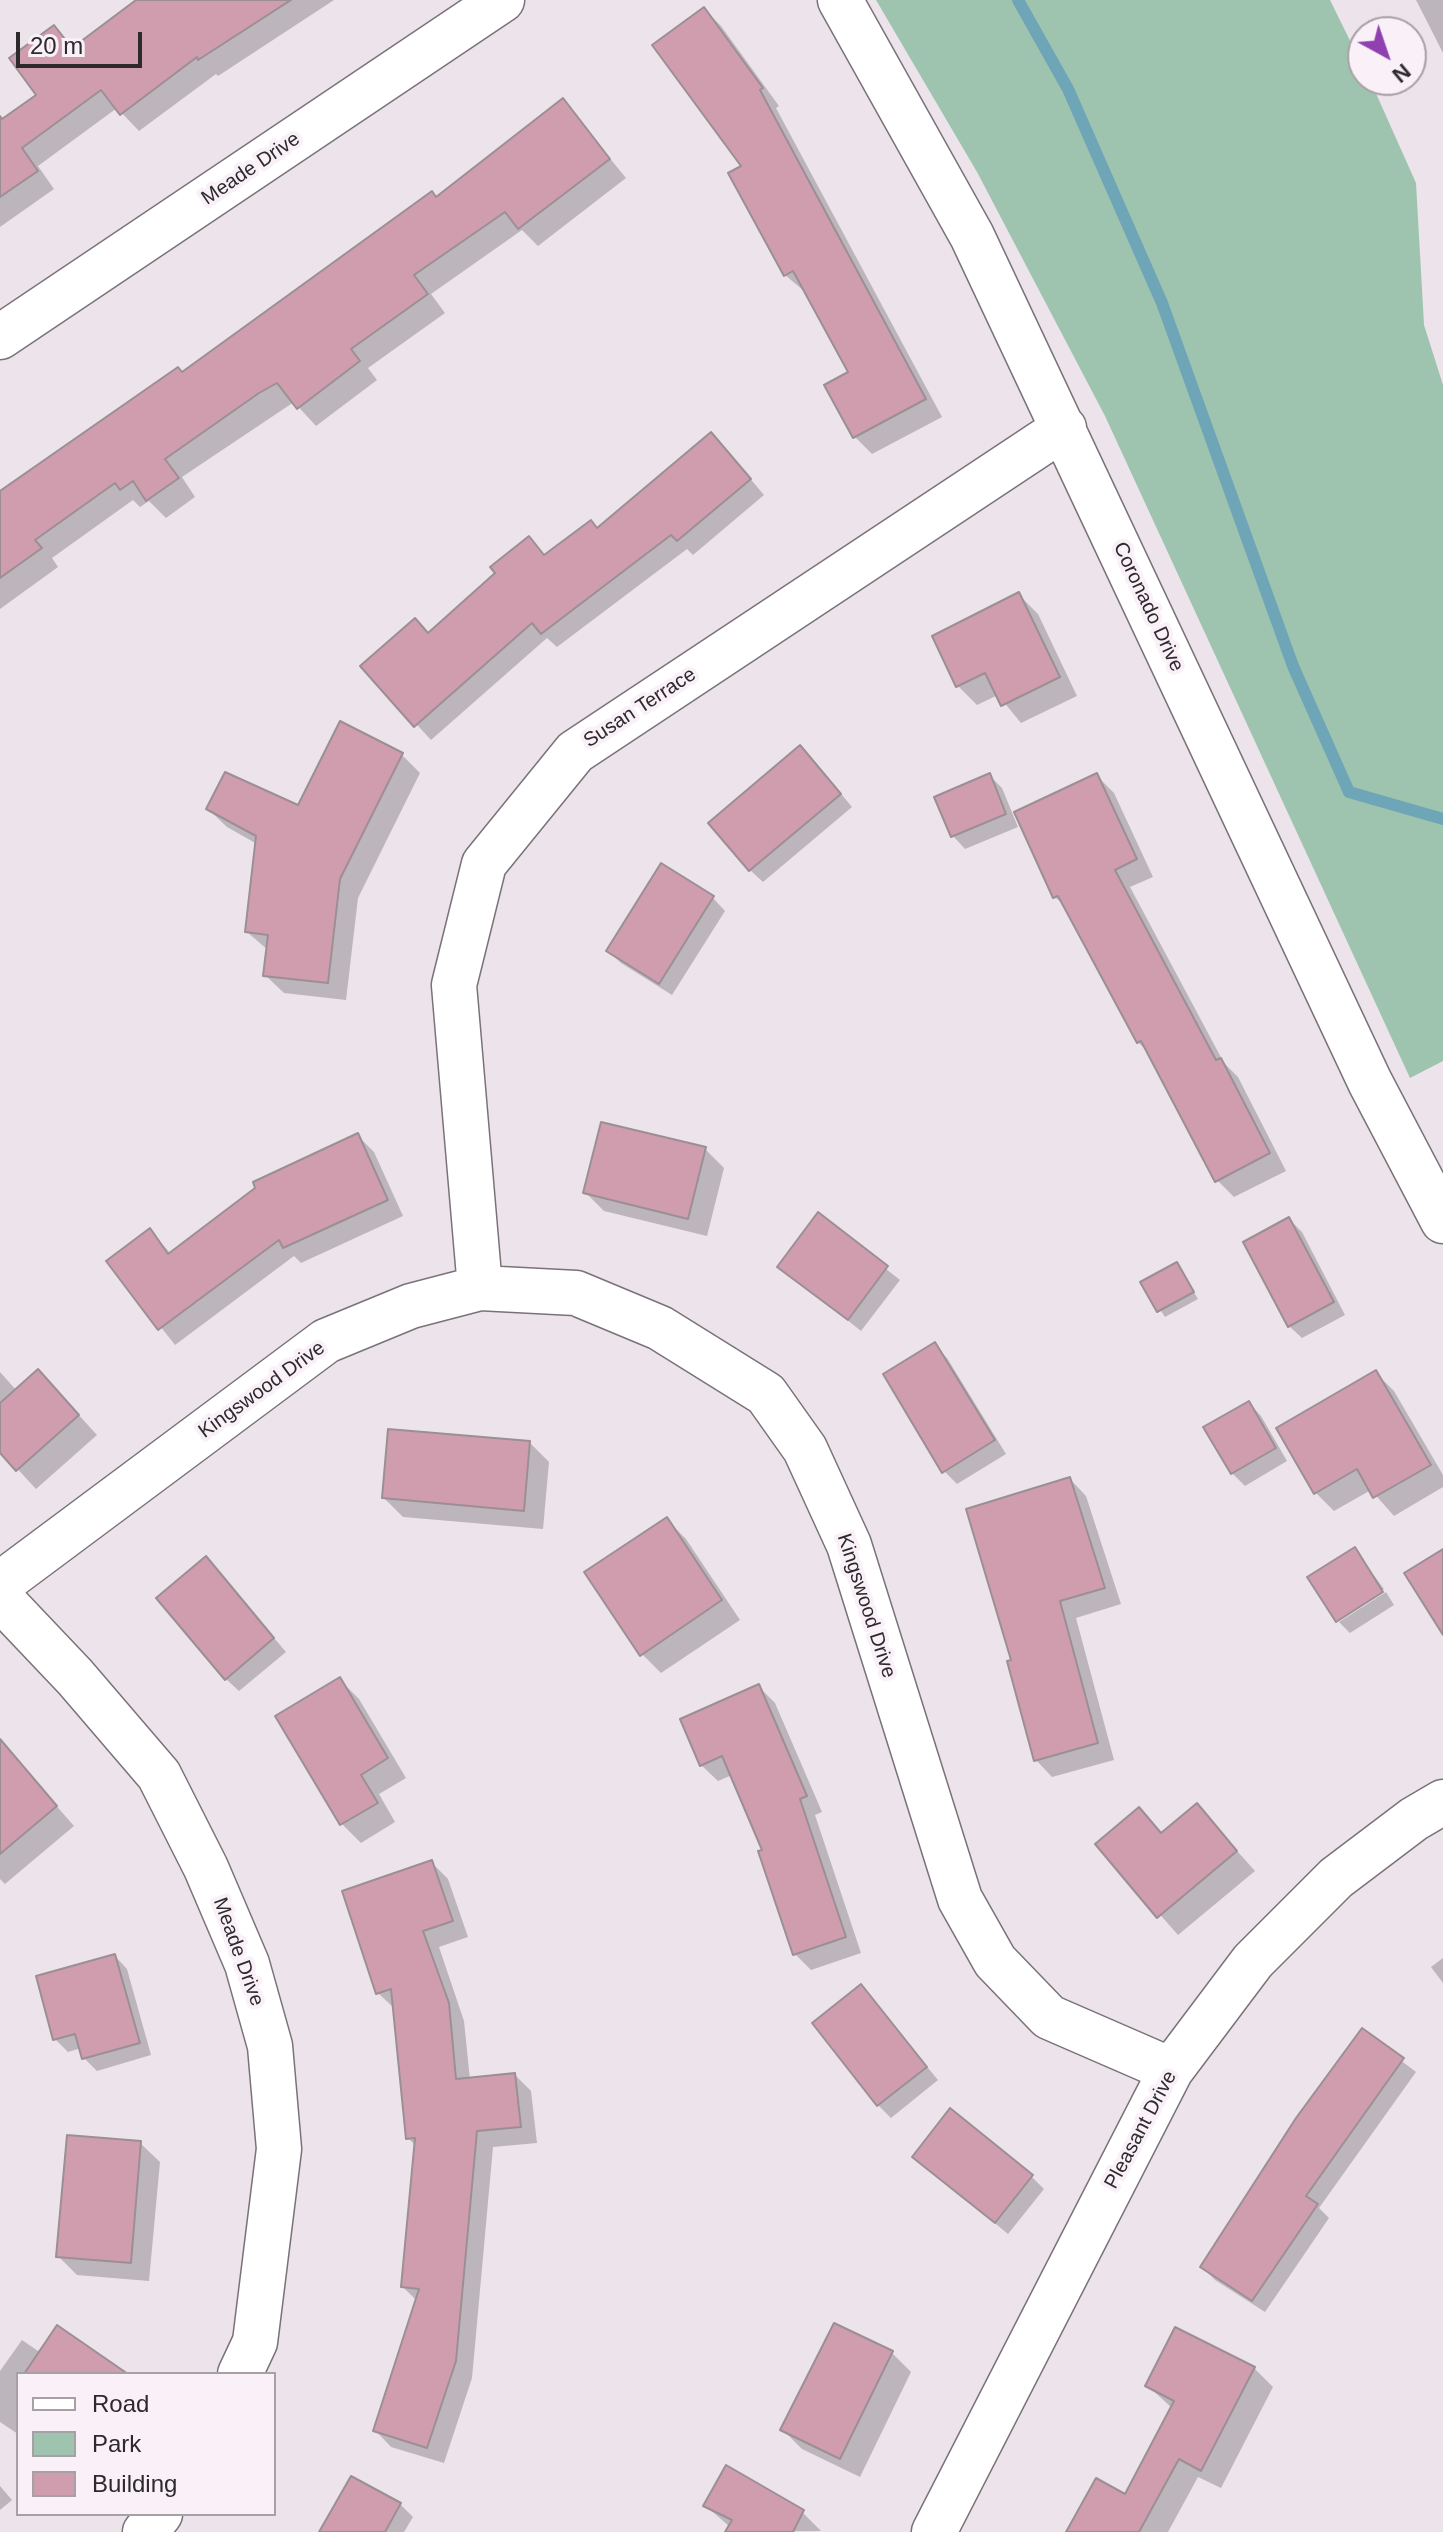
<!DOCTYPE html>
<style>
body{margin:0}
#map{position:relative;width:1443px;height:2532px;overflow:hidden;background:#ece3eb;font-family:Helvetica,sans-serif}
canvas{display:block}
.legend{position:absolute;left:16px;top:2372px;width:260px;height:144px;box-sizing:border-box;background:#f9f0f8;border:2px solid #a7a1a6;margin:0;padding:10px 14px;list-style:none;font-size:24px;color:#2d2a2c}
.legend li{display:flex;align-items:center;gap:16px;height:40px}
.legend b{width:40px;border:2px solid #a7a1a6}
.north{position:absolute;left:1347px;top:16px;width:80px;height:80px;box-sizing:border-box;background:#f9f0f8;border:2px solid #a7a1a6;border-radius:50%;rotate:140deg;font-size:22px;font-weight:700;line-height:32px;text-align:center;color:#2d2a2c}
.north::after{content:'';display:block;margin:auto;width:28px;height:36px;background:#9040b0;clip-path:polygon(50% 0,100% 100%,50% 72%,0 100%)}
.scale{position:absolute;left:16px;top:32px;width:126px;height:36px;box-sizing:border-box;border:4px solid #2d2a2c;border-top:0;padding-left:10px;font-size:24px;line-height:28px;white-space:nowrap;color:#2d2a2c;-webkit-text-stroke:6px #f9f0f8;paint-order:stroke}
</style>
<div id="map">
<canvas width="1443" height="2532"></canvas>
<ul class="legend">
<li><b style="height:10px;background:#fff"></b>Road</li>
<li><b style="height:22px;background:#9ec4af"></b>Park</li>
<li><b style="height:22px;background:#d09dae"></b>Building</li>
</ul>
<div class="north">N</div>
<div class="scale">20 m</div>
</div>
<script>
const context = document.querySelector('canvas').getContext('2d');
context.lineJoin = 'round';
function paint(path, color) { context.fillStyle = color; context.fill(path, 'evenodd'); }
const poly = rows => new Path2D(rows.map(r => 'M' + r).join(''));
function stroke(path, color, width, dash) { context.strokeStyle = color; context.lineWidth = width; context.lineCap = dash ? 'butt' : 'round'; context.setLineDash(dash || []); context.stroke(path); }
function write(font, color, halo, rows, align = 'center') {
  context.font = font + ' Helvetica,sans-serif'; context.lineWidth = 8; context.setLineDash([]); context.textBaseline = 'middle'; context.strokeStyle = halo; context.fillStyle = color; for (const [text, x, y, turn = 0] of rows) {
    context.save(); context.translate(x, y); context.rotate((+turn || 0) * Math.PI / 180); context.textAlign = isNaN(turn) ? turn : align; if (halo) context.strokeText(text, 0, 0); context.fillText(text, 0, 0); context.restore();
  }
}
paint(poly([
 [876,0,1330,0,1363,67,1363,80,1370,80,1416,183,1424,325,1443,385,1443,1061,1410,1078,1105,416,977,172]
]), '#9ec4af');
paint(poly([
 [160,0,334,0,218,76,216,74,139,131,117,108,38,166,54,189,0,227,0,122,38,95,54,27,75,48],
 [1416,0,1443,0,1443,53],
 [704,9,721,26,779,106,776,108,942,417,872,454,855,437,827,386,850,373,804,291,785,275,744,167],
 [563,101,626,178,538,246,522,230,431,294,445,313,368,368,377,380,316,426,294,402,182,477,195,497,166,518,149,501,140,507,133,500,52,558,58,567,0,609,0,494,182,374,436,199],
 [726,450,764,495,693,555,687,549,557,647,547,638,431,740,363,666,429,635,497,574,529,539,546,556,598,530],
 [1019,595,1038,614,1077,696,1021,723,998,695,977,705,958,686],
 [341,724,402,755,420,773,358,898,346,1000,284,993,265,975,268,950,247,932,257,844,227,827,208,809,298,807],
 [813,760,852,807,763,882,750,870],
 [990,776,1002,788,1018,827,965,849,953,836],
 [1097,776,1114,793,1153,877,1130,887,1224,1063,1238,1077,1286,1171,1234,1197,1217,1180,1151,1055,1138,1042,1068,909,1055,897],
 [662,866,713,898,725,911,672,995,621,963,608,951],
 [358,1136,374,1152,403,1216,301,1263,294,1256,175,1345,109,1261,150,1230,171,1254],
 [705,1149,724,1168,707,1236,604,1211,585,1192],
 [818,1215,900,1280,861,1331,780,1266],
 [1289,1219,1302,1232,1345,1315,1302,1338,1289,1326],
 [1177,1264,1198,1299,1165,1317,1143,1283],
 [934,1345,947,1358,1006,1454,957,1484,944,1471],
 [0,1372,17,1391,57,1391,97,1435,36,1489,0,1450],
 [1375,1372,1394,1391,1443,1475,1443,1487,1394,1516,1371,1490,1334,1511,1315,1492],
 [1249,1403,1261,1416,1287,1461,1245,1486,1232,1473],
 [530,1443,549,1462,543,1529,403,1517,384,1498],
 [1070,1479,1086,1496,1121,1604,1076,1618,1114,1760,1052,1777,1036,1760,1014,1662],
 [667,1520,686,1539,740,1620,661,1673,642,1654],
 [1355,1550,1384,1589,1337,1618],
 [218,1572,286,1652,239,1691,226,1679],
 [1386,1592,1394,1605,1350,1633,1339,1622],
 [340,1680,359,1699,406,1778,379,1794,395,1822,361,1843,342,1824],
 [759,1687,775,1703,822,1812,815,1815,861,1953,811,1970,795,1954,764,1851,732,1775,718,1781,701,1765],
 [4,1746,74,1826,5,1884,0,1879,0,1749],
 [1196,1805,1255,1871,1178,1935,1098,1844,1139,1810,1162,1834],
 [431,1862,448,1879,468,1937,439,1947,464,2021,470,2080,515,2075,531,2091,537,2143,493,2147,472,2378,444,2463,391,2447,375,2430,417,2301,403,2287,416,2146,408,2138,395,2009,378,1993],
 [115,1956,127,1969,151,2055,97,2071,84,2058,81,2048,68,2052,55,2039],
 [1443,1958,1443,1983,1431,1967],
 [861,1986,938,2080,891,2118,878,2105],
 [1362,2031,1416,2072,1319,2208,1329,2218,1265,2312,1215,2280,1202,2267],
 [140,2143,160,2162,149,2281,77,2275,58,2256],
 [914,2157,1031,2176,1044,2189,1008,2234],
 [835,2325,892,2353,911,2372,860,2477,802,2449,783,2430],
 [22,2340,41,2353,119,2374,18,2374,18,2434,0,2422,0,2371],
 [1254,2368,1273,2387,1221,2488,1198,2477,1168,2532,1068,2532,1126,2497,1172,2408,1148,2386],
 [0,2486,12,2500,0,2510],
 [400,2504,413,2517,404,2532,321,2532],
 [706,2506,802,2512,821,2531,728,2532,730,2527]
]), '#0003');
stroke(poly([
 [1018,0,1068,89,1162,303,1293,666,1349,792,1443,819]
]), '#6ea6b8', 12);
const building = poly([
 [136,0,291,0,198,60,197,57,120,115,101,90,22,148,38,171,0,197,0,116,2,119,36,95,9,58,54,25,72,48,136,0],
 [704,7,763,88,760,90,926,399,853,438,824,385,848,372,793,271,784,276,728,173,741,166,652,45,704,7],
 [563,98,610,159,518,229,505,212,414,275,428,294,351,349,360,361,297,409,277,383,259,393,165,459,179,478,146,501,133,481,120,490,115,483,35,540,42,548,0,578,0,491,178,367,182,372,432,191,436,197,563,98],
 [711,432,751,479,677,541,671,535,541,634,532,623,414,727,360,666,415,618,428,633,495,573,490,567,529,536,544,555,591,520,597,528,711,432],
 [1019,592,1060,677,1001,706,985,673,956,687,932,636,1019,592],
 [340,721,403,753,340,879,328,983,263,976,268,935,245,932,256,836,206,809,225,772,298,805,340,721],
 [800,745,841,794,749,871,708,823,800,745],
 [990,773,1006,814,951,837,934,797,990,773],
 [1097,773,1137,859,1115,870,1216,1060,1221,1058,1270,1153,1215,1182,1141,1041,1137,1043,1058,896,1053,898,1014,812,1097,773],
 [661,863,714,896,659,984,606,951,661,863],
 [601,1122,706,1147,688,1219,583,1193,601,1122],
 [358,1133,388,1200,283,1248,279,1240,158,1330,106,1261,150,1228,168,1254,255,1188,253,1182,358,1133],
 [818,1212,888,1266,848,1320,777,1267,818,1212],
 [1289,1217,1334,1302,1288,1327,1243,1242,1289,1217],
 [1177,1262,1194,1292,1157,1312,1140,1282,1177,1262],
 [935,1342,995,1440,942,1473,883,1374,935,1342],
 [38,1369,79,1415,16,1471,0,1453,0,1403,38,1369],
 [1376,1370,1431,1465,1373,1498,1357,1469,1314,1494,1276,1428,1376,1370],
 [1249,1401,1276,1448,1231,1474,1203,1427,1249,1401],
 [388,1429,530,1441,524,1511,382,1498,388,1429],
 [1070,1477,1105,1588,1060,1601,1098,1743,1034,1761,1007,1661,1011,1660,966,1509,1070,1477],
 [667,1517,722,1600,640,1656,584,1572,667,1517],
 [1355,1547,1383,1592,1336,1622,1307,1577,1355,1547],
 [1443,1549,1443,1635,1404,1573,1443,1549],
 [206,1556,274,1638,225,1680,156,1598,206,1556],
 [340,1677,388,1758,361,1775,378,1803,340,1825,275,1716,340,1677],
 [759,1684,807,1796,800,1799,846,1937,793,1955,758,1851,762,1850,722,1756,700,1766,680,1719,759,1684],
 [0,1739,57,1806,0,1854,0,1739],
 [1197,1803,1237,1851,1157,1918,1095,1844,1139,1807,1161,1833,1197,1803],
 [432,1860,453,1921,423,1931,449,2003,456,2079,515,2073,521,2127,477,2131,456,2361,427,2448,373,2431,419,2289,401,2287,415,2138,406,2139,391,1989,376,1994,342,1891,432,1860],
 [115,1954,140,2043,82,2059,75,2034,53,2040,36,1976,115,1954],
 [861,1984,927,2067,877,2106,812,2023,861,1984],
 [1362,2028,1404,2058,1306,2196,1318,2204,1252,2301,1200,2267,1296,2118,1362,2028],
 [950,2108,1033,2175,995,2223,912,2157,950,2108],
 [67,2135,141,2141,131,2263,56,2257,67,2135],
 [834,2323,893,2351,840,2459,780,2430,834,2323],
 [57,2325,128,2374,24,2374,57,2325],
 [1175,2327,1255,2367,1201,2471,1179,2459,1139,2532,1066,2532,1096,2478,1125,2494,1174,2401,1145,2386,1175,2327],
 [726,2465,804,2510,793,2532,725,2532,732,2520,703,2506,726,2465],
 [351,2476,401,2503,385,2532,319,2532,351,2476]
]);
paint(building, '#d09dae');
stroke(building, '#9b8f93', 2);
const minor = poly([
 [840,0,972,236,1370,1082,1443,1221],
 [0,337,502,0],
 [480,1288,454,985,484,864,575,752,1064,428],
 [0,1584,326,1341,411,1306,480,1288,576,1293,660,1328,766,1394,805,1449,849,1545,960,1899,995,1961,1049,2017,1171,2070],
 [0,1598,75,1677,159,1775,206,1868,247,1964,270,2046,279,2149,255,2342,240,2374],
 [145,2532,160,2514],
 [934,2532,1171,2070,1253,1961,1336,1878,1414,1819,1443,1802]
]);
stroke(minor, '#7a7279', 47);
stroke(minor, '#fff', 44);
write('20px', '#2d2a2c', '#f9f0f8', [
 ["Meade Drive",251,169,-34],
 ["Coronado Drive",1148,607,65],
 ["Susan Terrace",640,708,-33],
 ["Kingswood Drive",262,1390,-36],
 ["Kingswood Drive",866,1606,72],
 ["Meade Drive",238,1952,70],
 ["Pleasant Drive",1141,2130,-62]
]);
</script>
